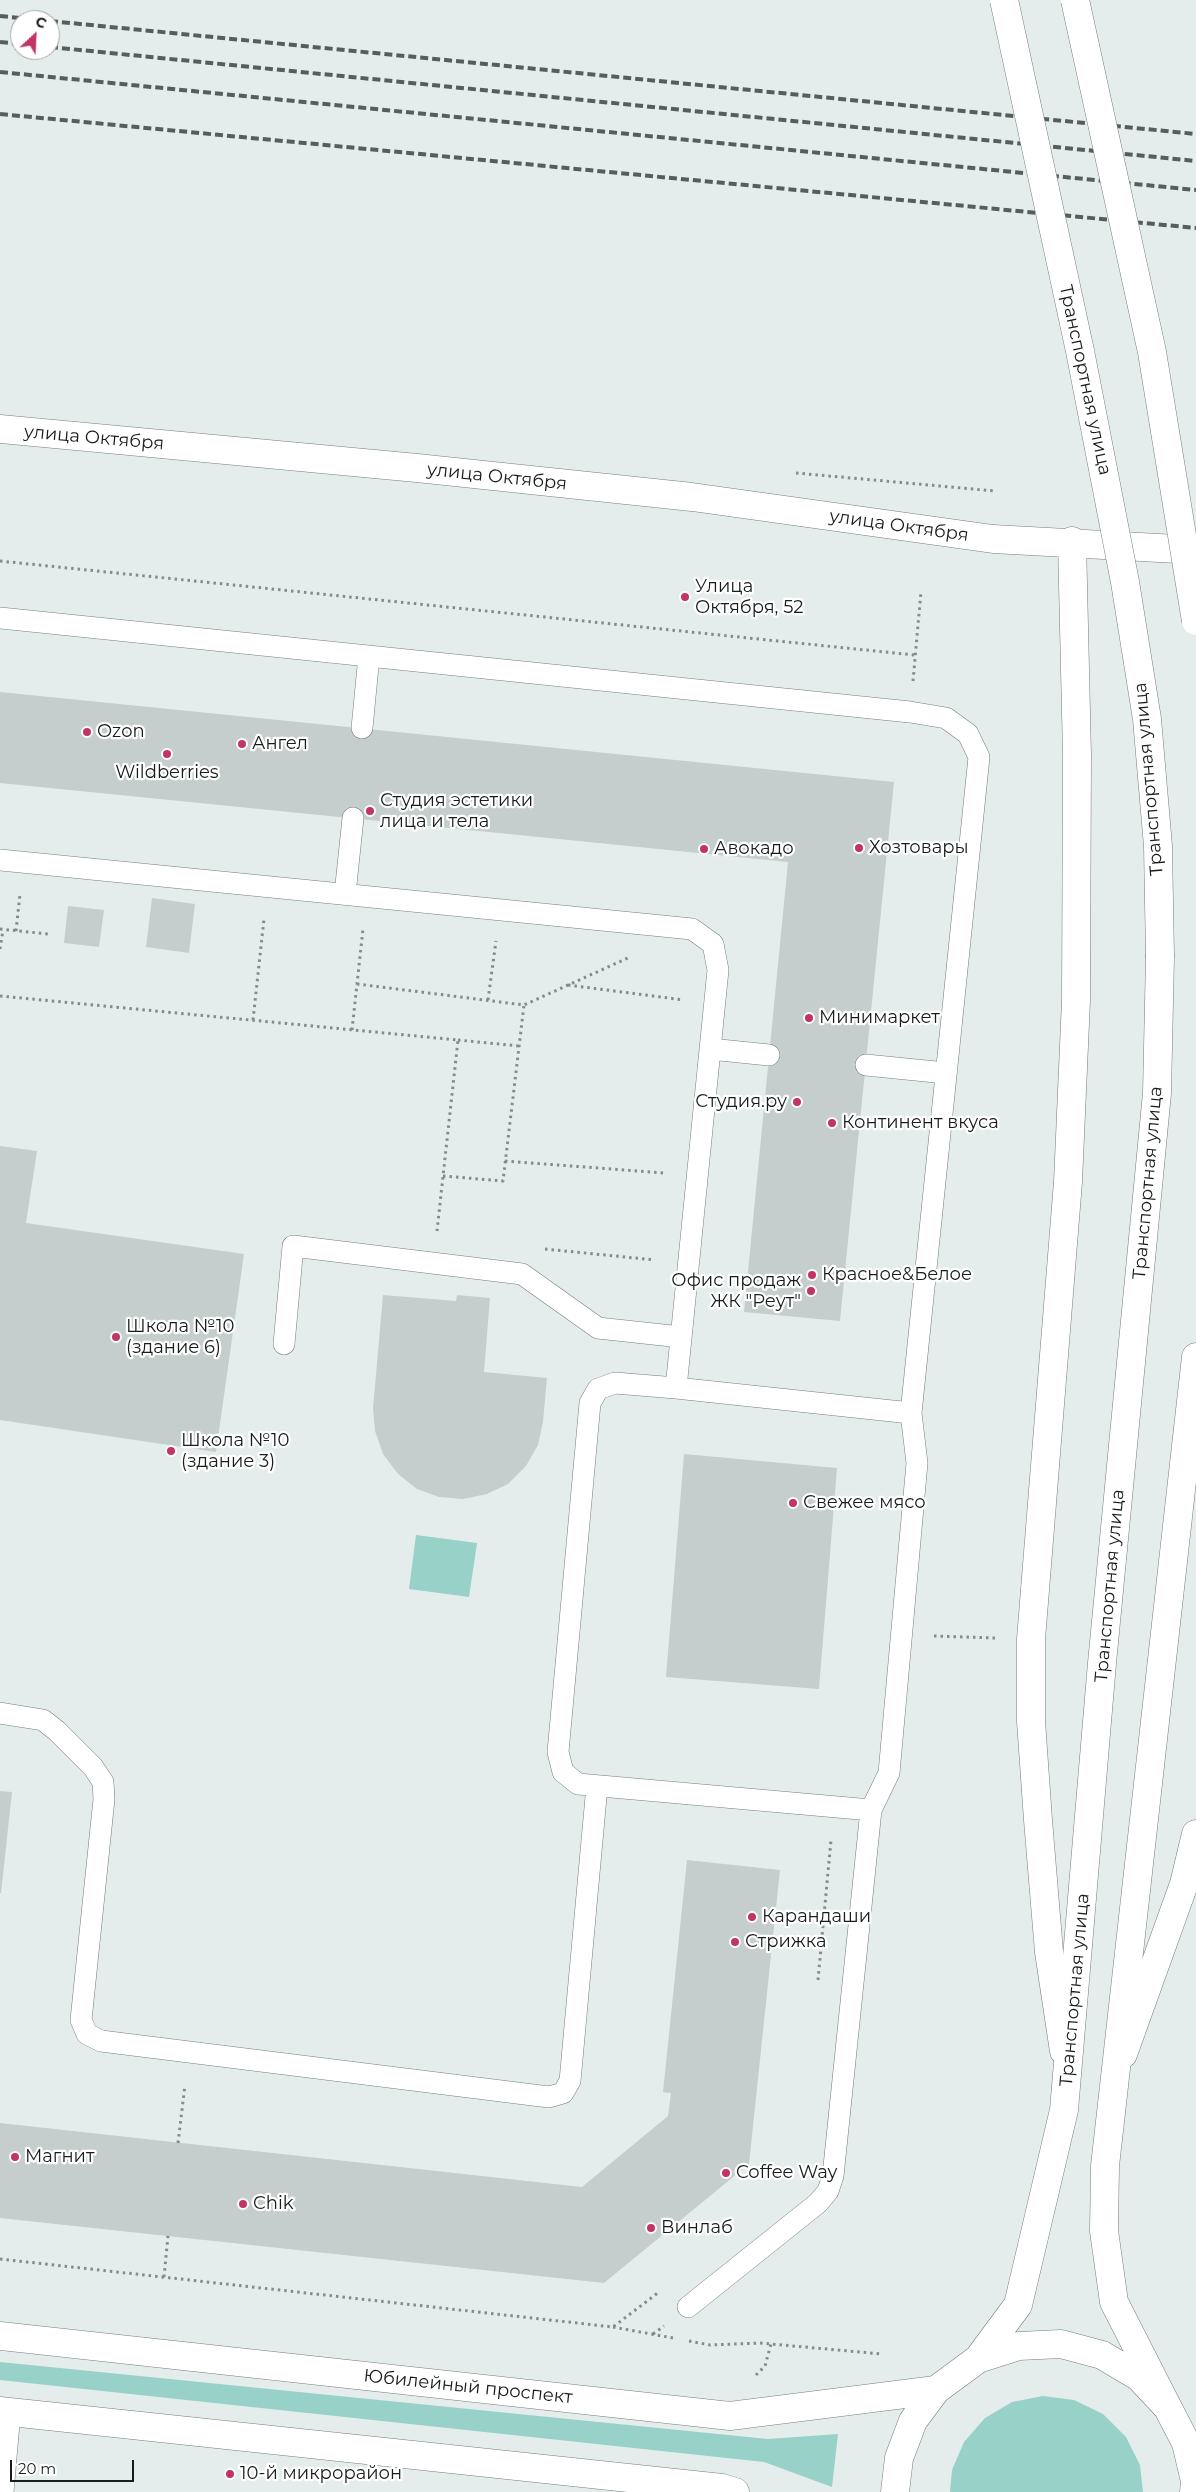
<!DOCTYPE html>
<meta charset="utf-8">
<style>
body{margin:0}
#map{position:relative;width:1196px;height:2492px;overflow:hidden;background:#e5edec;font-family:Montserrat,sans-serif}
canvas{display:block}
.north{position:absolute;left:10px;top:10px;width:50px;height:50px;box-sizing:border-box;background:#fff;border:1px solid #a3a4a4;border-radius:50%;rotate:25deg;font-size:14px;font-weight:700;line-height:20px;text-align:center;color:#191c1c}
.north::after{content:'';display:block;margin:auto;width:18px;height:22px;background:#c13465;clip-path:polygon(50% 0,100% 100%,50% 72%,0 100%)}
.scale{position:absolute;left:10px;top:2460px;width:124px;height:22px;box-sizing:border-box;border:2px solid #191c1c;border-top:0;padding-left:6px;font-size:15px;line-height:18px;white-space:nowrap;color:#191c1c;-webkit-text-stroke:4px #fff;paint-order:stroke}
</style>
<div id="map">
<canvas width="1196" height="2492"></canvas>
<div class="north">С</div>
<div class="scale">20 m</div>
</div>
<script>
const context = document.querySelector('canvas').getContext('2d');
context.lineJoin = 'round';
function paint(path, color) { context.fillStyle = color; context.fill(path, 'evenodd'); }
const poly = rows => new Path2D(rows.map(r => 'M' + r).join(''));
function stroke(path, color, width, dash) { context.strokeStyle = color; context.lineWidth = width; context.lineCap = dash ? 'butt' : 'round'; context.setLineDash(dash || []); context.stroke(path); }
function write(font, color, halo, rows, align = 'center') {
  context.font = font + ' Montserrat,sans-serif'; context.lineWidth = 4.5; context.setLineDash([]); context.textBaseline = 'middle'; context.strokeStyle = halo; context.fillStyle = color; for (const [text, x, y, turn = 0] of rows) {
    context.save(); context.translate(x, y); context.rotate((+turn || 0) * Math.PI / 180); context.textAlign = isNaN(turn) ? turn : align; if (halo) context.strokeText(text, 0, 0); context.fillText(text, 0, 0); context.restore();
  }
}
paint(poly([
 [416,1535,477,1543,469,1597,409,1589],
 [0,2362,768,2439,838,2434,832,2487,764,2462,0,2380],
 [1043,2396,1074,2400,1103,2414,1126,2437,1140,2465,1143,2492,950,2492,952,2470,964,2442,985,2418,1012,2402]
]), '#98d1c8');
paint(poly([
 [0,692,894,782,840,1321,744,1312,788,862,0,783],
 [152,898,195,904,189,953,146,947],
 [68,906,104,910,99,947,64,943],
 [0,1146,37,1151,26,1223,244,1254,216,1452,0,1420],
 [383,1295,456,1301,457,1295,490,1298,484,1372,547,1378,543,1422,538,1445,526,1466,508,1484,487,1494,463,1499,439,1497,417,1489,398,1474,383,1454,375,1431,373,1408],
 [684,1454,837,1468,819,1689,666,1677],
 [0,1791,12,1792,1,1893,0,1893],
 [687,1860,780,1870,749,2164,604,2283,0,2218,0,2123,582,2187,668,2116,671,2093,663,2092]
]), '#c6cecd');
const service = poly([
 [0,618,910,712,946,718,968,734,979,757,911,1413,917,1463,889,1773,871,1810,833,2176,828,2191,818,2203,688,2307],
 [362,728,369,656],
 [0,860,692,929,713,944,718,970,676,1388,911,1413],
 [345,894,353,818],
 [710,1049,769,1055],
 [866,1065,946,1073],
 [284,1344,293,1246,522,1274,598,1328,681,1337],
 [676,1388,615,1383,598,1389,590,1403,558,1752,563,1772,578,1784,871,1810],
 [0,1713,43,1720,57,1731,93,1767,103,1782,104,1799,81,2020,87,2034,101,2041,549,2097,563,2093,570,2081,597,1786],
 [3,2492,10,2412]
]);
const minor = poly([
 [0,429,417,468,692,497,993,539,1196,550],
 [1064,2051,1049,1952,1038,1820,1031,1721,1031,1639,1068,1182,1076,1000,1077,755,1072,541],
 [1123,2054,1184,1884,1196,1834]
]);
const tertiary = poly([
 [0,2336,730,2416,936,2390],
 [978,2359,1018,2305,1064,2110,1102,1663,1157,1093,1160,957],
 [1168,2408,1114,2302,1104,2231,1105,2166,1196,1357],
 [0,2411,722,2488,735,2492],
 [895,2492,899,2458,913,2421,936,2390,978,2359,1019,2346,1061,2344,1102,2355,1139,2377,1168,2408,1186,2443,1195,2481,1194,2492]
]);
stroke(service, '#757d7c', 22);
stroke(minor, '#757d7c', 29);
stroke(tertiary, '#757d7c', 29);
stroke(poly([
 [796,473,995,491],
 [0,561,914,655],
 [913,681,921,592],
 [0,929,48,934],
 [16,931,20,894],
 [0,949,3,930],
 [357,984,524,1005,630,957],
 [568,985,684,1000],
 [0,996,458,1040,437,1231],
 [488,1000,496,941],
 [253,1020,264,919],
 [352,1030,363,929],
 [458,1040,519,1046],
 [505,1161,664,1173],
 [443,1176,503,1181,524,1005],
 [545,1249,655,1260],
 [934,1636,995,1638],
 [818,1980,831,1840],
 [178,2143,185,2085],
 [0,2259,613,2327,659,2292],
 [164,2277,168,2236],
 [613,2327,673,2338],
 [653,2334,664,2326],
 [689,2341,710,2345,760,2343,882,2354],
 [756,2375,765,2366,771,2344]
]), '#858b8a', 3, [2.5, 4]);
stroke(service, '#fff', 21);
stroke(minor, '#fff', 28);
stroke(tertiary, '#fff', 28);
stroke(poly([
 [0,16,40,20],
 [50,21,1196,134],
 [0,42,20,44],
 [50,47,1196,161],
 [0,72,1196,190],
 [0,114,1196,228]
]), '#585c5c', 4, [8, 4]);
const tertiaryBridge = poly([
 [1004,0,1080,351,1125,582,1147,719,1158,846,1160,957],
 [1075,0,1152,352,1196,621]
]);
stroke(tertiaryBridge, '#757d7c', 29, []);
stroke(tertiaryBridge, '#fff', 28);
for (const [x, y, r, color] of [
 [685,597,5,"#c13465"],
 [87,732,5,"#c13465"],
 [242,744,5,"#c13465"],
 [167,754,5,"#c13465"],
 [370,811,5,"#c13465"],
 [859,848,5,"#c13465"],
 [704,849,5,"#c13465"],
 [809,1018,5,"#c13465"],
 [797,1102,5,"#c13465"],
 [832,1123,5,"#c13465"],
 [812,1275,5,"#c13465"],
 [811,1291,5,"#c13465"],
 [116,1337,5,"#c13465"],
 [171,1451,5,"#c13465"],
 [793,1503,5,"#c13465"],
 [752,1917,5,"#c13465"],
 [735,1942,5,"#c13465"],
 [15,2157,5,"#c13465"],
 [726,2173,5,"#c13465"],
 [243,2204,5,"#c13465"],
 [651,2228,5,"#c13465"],
 [230,2474,5,"#c13465"]
]) { const dot = new Path2D(); dot.arc(x, y, r, 0, 2 * Math.PI); context.fillStyle = color; context.fill(dot); stroke(dot, '#fff', 2); }
write('18px', '#191c1c', '#fff', [
 ["Транспортная улица",1085,380,78],
 ["улица Октября",94,438,5],
 ["улица Октября",497,477,6],
 ["улица Октября",899,526,8],
 ["Транспортная улица",1149,779,-95],
 ["Транспортная улица",1148,1183,-85],
 ["Транспортная улица",1110,1586,-85],
 ["Транспортная улица",1075,1990,-85],
 ["Юбилейный проспект",468,2387,6]
]);
write('18px', '#191c1c', '#fff', [
 ["Улица",695,587],
 ["Октября, 52",695,608],
 ["Ozon",97,732],
 ["Ангел",252,744],
 ["Wildberries",167,773,"center"],
 ["Студия эстетики",380,801],
 ["лица и тела",380,822],
 ["Хозтовары",869,848],
 ["Авокадо",714,849],
 ["Минимаркет",819,1018],
 ["Студия.ру",787,1102,"right"],
 ["Континент вкуса",842,1123],
 ["Красное&Белое",822,1275],
 ["Офис продаж",801,1281,"right"],
 ["ЖК \"Реут\"",801,1302,"right"],
 ["Школа №10",126,1327],
 ["(здание 6)",126,1348],
 ["Школа №10",181,1441],
 ["(здание 3)",181,1462],
 ["Свежее мясо",803,1503],
 ["Карандаши",762,1917],
 ["Стрижка",745,1942],
 ["Магнит",25,2157],
 ["Coffee Way",736,2173],
 ["Chik",253,2204],
 ["Винлаб",661,2228],
 ["10-й микрорайон",240,2474]
], 'left');
</script>
